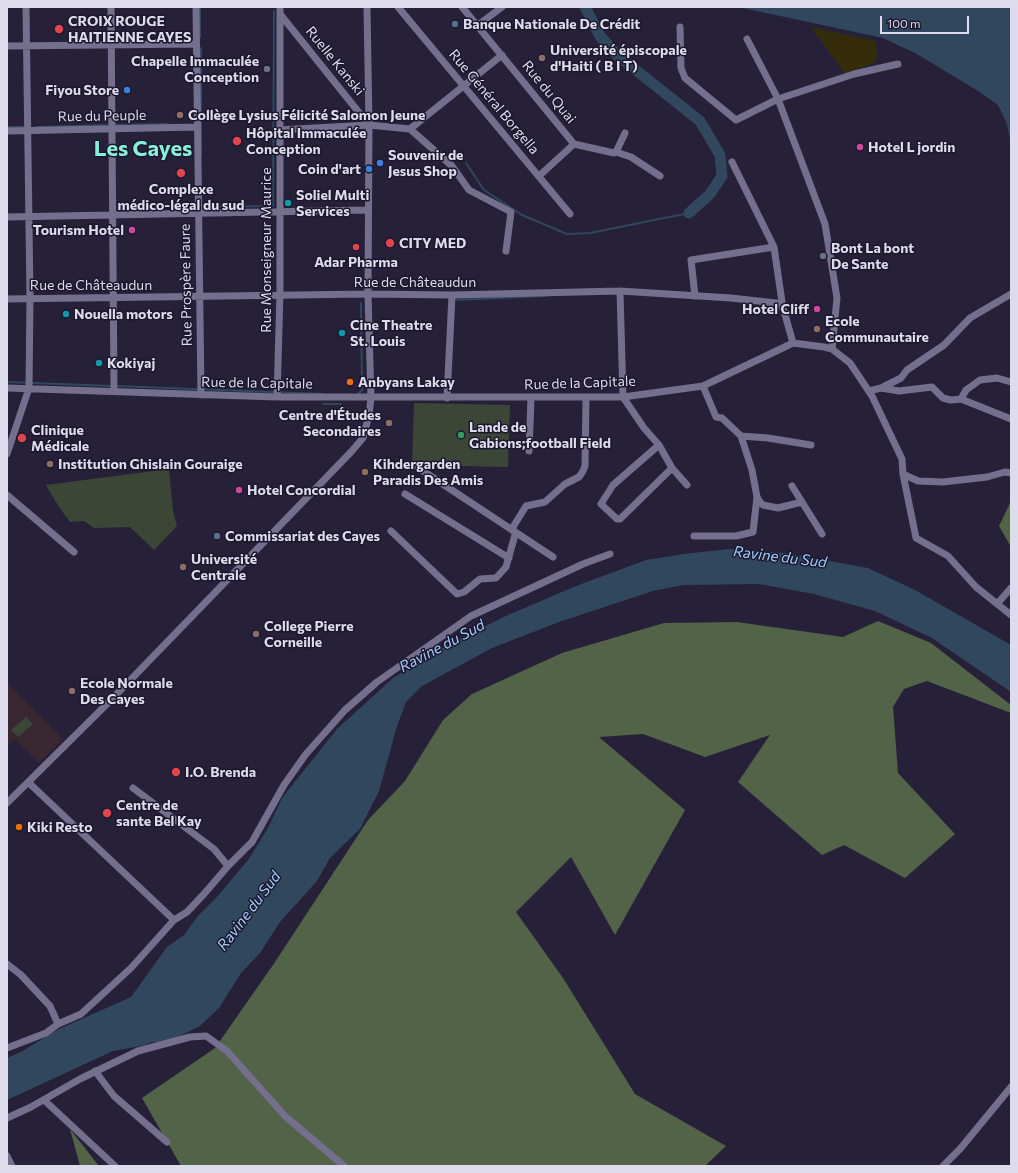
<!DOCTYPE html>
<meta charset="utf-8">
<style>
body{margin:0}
#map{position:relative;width:1018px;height:1173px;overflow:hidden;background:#262139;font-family:Commissioner,sans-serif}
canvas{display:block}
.frame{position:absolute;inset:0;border:8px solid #dedcec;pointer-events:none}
.scale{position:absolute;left:880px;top:16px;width:89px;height:18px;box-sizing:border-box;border:2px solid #dedcec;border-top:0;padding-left:5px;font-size:12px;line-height:14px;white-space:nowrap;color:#dedcec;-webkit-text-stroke:3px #1c182f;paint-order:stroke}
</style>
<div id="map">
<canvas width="1018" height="1173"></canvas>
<div class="frame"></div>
<div class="scale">100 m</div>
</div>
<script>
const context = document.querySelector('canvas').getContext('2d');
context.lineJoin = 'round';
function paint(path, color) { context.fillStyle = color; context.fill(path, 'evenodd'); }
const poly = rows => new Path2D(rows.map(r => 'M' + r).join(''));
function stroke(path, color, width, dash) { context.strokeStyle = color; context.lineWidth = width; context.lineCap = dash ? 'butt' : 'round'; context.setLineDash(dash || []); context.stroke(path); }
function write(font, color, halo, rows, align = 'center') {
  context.font = font + ' Commissioner,sans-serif'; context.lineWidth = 3; context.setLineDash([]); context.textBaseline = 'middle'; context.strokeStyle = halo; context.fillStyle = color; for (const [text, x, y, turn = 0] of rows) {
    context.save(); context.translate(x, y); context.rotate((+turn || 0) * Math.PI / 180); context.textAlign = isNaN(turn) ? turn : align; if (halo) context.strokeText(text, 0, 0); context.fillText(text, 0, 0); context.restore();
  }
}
paint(poly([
 [7,683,63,739,39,763,15,739,7,746]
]), '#382730');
paint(poly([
 [414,403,510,405,508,467,412,465],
 [169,469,173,511,177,526,154,550,130,527,94,528,84,521,70,522,59,507,46,485],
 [26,717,33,724,18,737,11,730]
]), '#3c4636');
paint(poly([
 [1011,501,1011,547,999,526],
 [878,621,931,643,1011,705,1011,713,927,681,904,689,893,707,898,773,955,834,905,878,844,845,822,855,738,782,770,735,705,757,643,734,599,737,685,810,615,935,571,857,516,912,563,978,635,1094,726,1146,705,1166,181,1166,142,1098,215,1048,273,965,368,820,405,781,443,720,472,694,562,653,664,623,737,622,843,637],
 [70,1129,99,1166,80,1166]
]), '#526348');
paint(poly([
 [811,27,875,41,877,49,876,62,845,74]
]), '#352c0b');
paint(poly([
 [738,7,1011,7,1011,144,1007,124,998,105,978,91,917,54,883,38],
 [729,549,786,553,868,568,915,590,1011,645,1011,692,932,638,875,611,814,594,759,584,683,585,653,591,559,622,492,648,422,686,406,702,397,726,379,791,360,829,330,858,317,881,280,922,260,953,241,973,219,1008,200,1026,167,1042,153,1042,141,1046,113,1051,7,1100,7,1058,21,1052,57,1030,131,997,167,947,184,935,197,917,216,898,248,860,268,828,282,798,337,729,393,678,447,645,508,615,576,586,646,560,684,554]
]), '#31475e');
stroke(poly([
 [200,7,200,37],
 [201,48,201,155],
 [114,125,168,124],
 [7,127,26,127],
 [36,127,110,125],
 [466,163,484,190,522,215,567,234,590,233,689,213],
 [201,207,273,206,274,11],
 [454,300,546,296],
 [7,382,112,386],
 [116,386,322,394],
 [358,394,362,390,361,303],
 [323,404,341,404]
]), '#31475e', 2);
stroke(poly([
 [585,7,600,36,617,55,700,121,720,155,722,176,710,194,689,213]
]), '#31475e', 11);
stroke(poly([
 [111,7,114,390],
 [196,7,201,395],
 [398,7,570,214],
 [462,7,574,144,614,153,617,150,625,133],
 [280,14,369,125],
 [478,25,502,7],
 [680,27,681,68,685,78,736,120,778,99,854,74,898,64],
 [747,39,778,99,825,224,837,298,832,349],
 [7,46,196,44],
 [410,129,502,55],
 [279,130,369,125,410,129,452,166,469,190,511,212,506,251],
 [7,131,197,127],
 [616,152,631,157,660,176],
 [732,162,774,247,782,302,780,304],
 [539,176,574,144],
 [7,217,367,210],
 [620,291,623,397,644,428,659,445,672,468,687,485],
 [695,296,691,260,774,247],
 [7,299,368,294,452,295,620,291,731,298,776,303,780,304,784,311,793,343],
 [703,386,716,417,722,418,741,436,752,470,757,497,760,502,763,505,778,508,802,502],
 [7,388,277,397,623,397,703,386,793,343,824,347,832,349,850,363,872,396,902,459,903,474,916,538,948,556,976,587,1011,615],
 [881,388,899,391,932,387,943,398,951,400,961,399,966,390,980,380,997,378,1011,382],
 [869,391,881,388,901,378,907,370,944,345,970,318,1011,294],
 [277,397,280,293,280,7],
 [447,398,452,295],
 [961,399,1011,419],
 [741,436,768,438,811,445],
 [659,445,613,485,601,504,617,519,620,519,672,468],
 [529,451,531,398],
 [7,454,29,388,30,298,26,7],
 [417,467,553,557],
 [903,474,918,481,943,482,987,477,1005,472,1011,473],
 [792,486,822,534],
 [405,494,509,558],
 [7,495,74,552],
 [391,531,457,594,464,592,480,579,496,578,506,567,515,535,513,527,526,506,545,502,565,484,579,477,583,471,585,466,586,398],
 [694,536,736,536,753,532,757,497],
 [997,604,1011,588],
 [29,783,174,920],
 [133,788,214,849,228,866],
 [7,803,112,699,351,452,363,438,369,415,371,398,368,294,369,125,367,7],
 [7,964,21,975,50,1006,58,1024],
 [7,1048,46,1033,58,1024,81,1014,131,968,174,920,187,912,204,894,228,866,252,842,284,785,306,754,345,710,377,682,471,616,583,564,610,554],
 [95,1071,114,1096,167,1142],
 [44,1100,115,1166],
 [7,1118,31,1107,80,1079,138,1051,190,1037,206,1036,227,1051,285,1116,344,1166],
 [7,1156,12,1166],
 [943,1166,960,1149,1011,1087]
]), '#746f8c', 7);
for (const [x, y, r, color] of [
 [455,24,4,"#5c6f8a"],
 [59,29,5,"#e0444e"],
 [542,58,4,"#8d6e63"],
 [267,69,4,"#6b7280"],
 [127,90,4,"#3f7fe0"],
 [180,115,4,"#8d6e63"],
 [237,141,5,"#e0444e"],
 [860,147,4,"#d1479c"],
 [380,163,4,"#3f7fe0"],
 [369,169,4,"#3f7fe0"],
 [181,173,5,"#e0444e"],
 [288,203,4,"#0f9aa8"],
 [132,230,4,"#d1479c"],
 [390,243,5,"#e0444e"],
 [356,247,4,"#e0444e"],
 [823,256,4,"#6b7280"],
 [817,309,4,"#d1479c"],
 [66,314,4,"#0f9aa8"],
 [817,329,4,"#8d6e63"],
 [342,333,4,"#0f9aa8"],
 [99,363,4,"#0f9aa8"],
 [350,382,4,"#e8710a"],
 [389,423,4,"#8d6e63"],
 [461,435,4,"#2e9e5b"],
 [22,438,5,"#e0444e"],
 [50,464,4,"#8d6e63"],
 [365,472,4,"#8d6e63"],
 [239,490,4,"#d1479c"],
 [217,536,4,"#5c6f8a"],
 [183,567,4,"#8d6e63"],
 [256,634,4,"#8d6e63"],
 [72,691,4,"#8d6e63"],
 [176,772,5,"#e0444e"],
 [107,813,5,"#e0444e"],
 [19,827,4,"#e8710a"]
]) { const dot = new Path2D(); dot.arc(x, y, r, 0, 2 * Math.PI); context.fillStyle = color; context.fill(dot); stroke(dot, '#1c182f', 1.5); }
write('bold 14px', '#dedcec', '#1c182f', [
 ["CROIX ROUGE",68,21],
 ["HAITIENNE CAYES",68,37],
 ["Banque Nationale De Crédit",463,24],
 ["Université épiscopale",550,50],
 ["d'Haiti ( B I T)",550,66],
 ["Chapelle Immaculée",259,61,"right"],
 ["Conception",259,77,"right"],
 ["Fiyou Store",119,90,"right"],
 ["Collège Lysius Félicité Salomon Jeune",188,115],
 ["Hôpital Immaculée",246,133],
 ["Conception",246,149],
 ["Hotel L jordin",868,147],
 ["Souvenir de",388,155],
 ["Jesus Shop",388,171],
 ["Coin d'art",361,169,"right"],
 ["Complexe",181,189,"center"],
 ["médico-légal du sud",181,205,"center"],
 ["Soliel Multi",296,195],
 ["Services",296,211],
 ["Tourism Hotel",124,230,"right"],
 ["CITY MED",399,243],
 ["Bont La bont",831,248],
 ["De Sante",831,264],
 ["Adar Pharma",356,262,"center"],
 ["Hotel Cliff",809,309,"right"],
 ["Nouella motors",74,314],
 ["Ecole",825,321],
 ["Communautaire",825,337],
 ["Cine Theatre",350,325],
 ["St. Louis",350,341],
 ["Kokiyaj",107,363],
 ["Anbyans Lakay",358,382],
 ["Centre d'Études",381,415,"right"],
 ["Secondaires",381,431,"right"],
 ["Lande de",469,427],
 ["Gabions;football Field",469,443],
 ["Clinique",31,430],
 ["Médicale",31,446],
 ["Institution Ghislain Gouraige",58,464],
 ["Kihdergarden",373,464],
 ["Paradis Des Amis",373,480],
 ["Hotel Concordial",247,490],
 ["Commissariat des Cayes",225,536],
 ["Université",191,559],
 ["Centrale",191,575],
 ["College Pierre",264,626],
 ["Corneille",264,642],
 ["Ecole Normale",80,683],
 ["Des Cayes",80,699],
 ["I.O. Brenda",185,772],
 ["Centre de",116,805],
 ["sante Bel Kay",116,821],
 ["Kiki Resto",27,827]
], 'left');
write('14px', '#dedcec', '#1c182f', [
 ["Ruelle Kanski",335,61,51],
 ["Rue du Quai",549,92,51],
 ["Rue Général Borgella",494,102,50],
 ["Rue du Peuple",102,116,-1],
 ["Rue Monseigneur Maurice",266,250,-90],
 ["Rue de Châteaudun",415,282],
 ["Rue de Châteaudun",91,285],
 ["Rue Prospère Faure",186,285,-91],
 ["Rue de la Capitale",257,383,1],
 ["Rue de la Capitale",580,383,-2]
]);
write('italic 15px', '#a2cdfa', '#1c182f', [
 ["Ravine du Sud",780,557,7],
 ["Ravine du Sud",442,646,-28],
 ["Ravine du Sud",249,911,-53]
]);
write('bold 22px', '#8aeed9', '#1c182f', [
 ["Les Cayes",143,149]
]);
</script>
